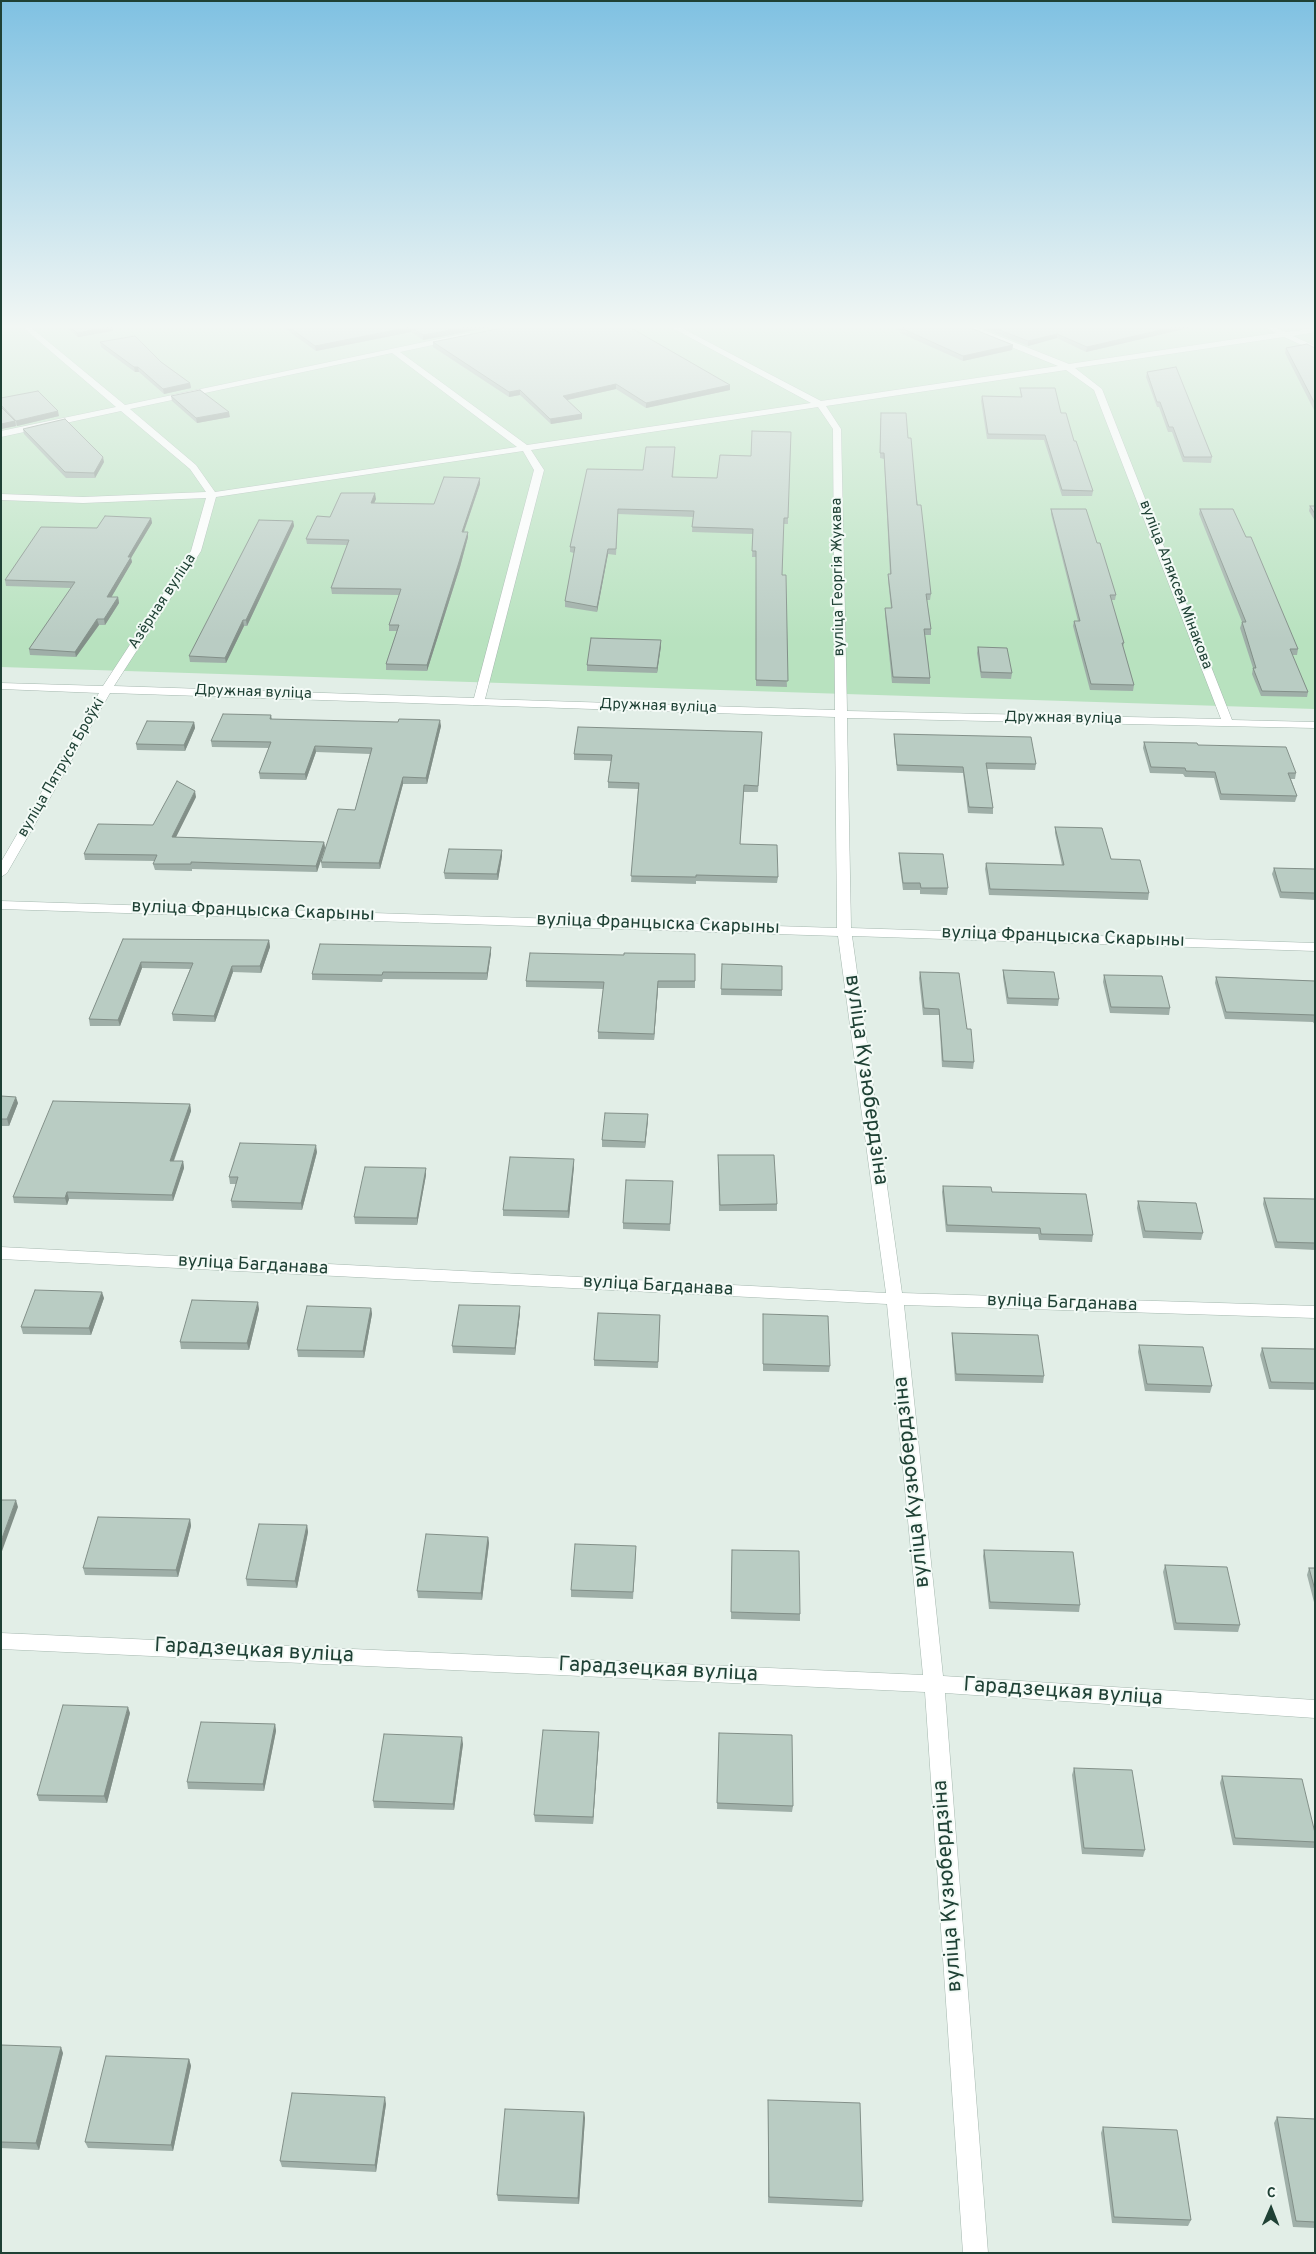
<!DOCTYPE html>
<meta charset="utf-8">
<style>
body{margin:0}
#map{position:relative;width:1316px;height:2254px;overflow:hidden;background:#e2eee7;font-family:Overpass,sans-serif}
canvas{display:block}
.frame{position:absolute;inset:0;border:2px solid #1f4135;pointer-events:none}
.north{position:absolute;left:1246px;top:2184px;width:50px;height:50px;-webkit-text-stroke:4px #f3faf6;paint-order:stroke;rotate:1deg;font-size:14px;font-weight:700;line-height:20px;text-align:center;color:#1f4135}
.north::after{content:'';display:block;margin:auto;width:18px;height:22px;background:#1f4135;clip-path:polygon(50% 0,100% 100%,50% 72%,0 100%)}
</style>
<div id="map">
<canvas width="1316" height="2254"></canvas>
<div class="frame"></div>
<div class="north">С</div>
</div>
<script>
const context = document.querySelector('canvas').getContext('2d');
context.lineJoin = 'round';
function paint(path, color) { context.fillStyle = color; context.fill(path, 'evenodd'); }
const poly = rows => new Path2D(rows.map(r => 'M' + r).join(''));
function stroke(path, color, width, dash) { context.strokeStyle = color; context.lineWidth = width; context.lineCap = dash ? 'butt' : 'round'; context.setLineDash(dash || []); context.stroke(path); }
function write(font, color, halo, rows, align = 'center') {
  context.font = font + ' Overpass,sans-serif'; context.lineWidth = 4; context.setLineDash([]); context.textBaseline = 'middle'; context.strokeStyle = halo; context.fillStyle = color; for (const [text, x, y, turn = 0] of rows) {
    context.save(); context.translate(x, y); context.rotate((+turn || 0) * Math.PI / 180); context.textAlign = isNaN(turn) ? turn : align; if (halo) context.strokeText(text, 0, 0); context.fillText(text, 0, 0); context.restore();
  }
}
paint(poly([
 [1,325,1315,325,1315,709,1,667]
]), '#b8e2bf');
const minor = poly([
 [20,325,28,325,125,405,467,333,470,333,470,337,400,352,527,445,811,403,667,325,676,325,821,401,1058,366,962,327,961,325,971,325,1069,364,1276,333,1261,325,1270,325,1286,332,1315,328,1315,332,1293,336,1315,346,1315,351,1284,337,1075,368,1102,389,1232,720,1315,722,1315,728,847,718,851,928,1315,943,1315,951,852,936,902,1293,1315,1306,1315,1318,904,1305,943,1676,1315,1700,1315,1718,945,1693,988,2253,963,2253,925,1692,1,1649,1,1633,923,1675,887,1304,1,1259,1,1247,886,1293,838,936,1,909,1,901,837,928,835,717,110,693,7,873,1,877,1,862,99,693,1,689,1,683,103,686,191,551,206,498,83,503,1,500,1,494,83,497,206,492,190,469,121,411,1,437,1,431,116,407,20,325],
 [392,353,517,447,215,492,196,465,130,409,392,353],
 [1066,370,1094,390,1221,719,847,711,841,429,826,406,1066,370],
 [818,407,833,429,835,710,485,699,544,470,531,450,818,407],
 [523,451,534,470,474,698,114,686,201,551,216,497,523,451]
]);
stroke(minor, '#a4b7ae', 1);
paint(minor, '#fff');
paint(poly([
 [64,325,110,325,112,326,113,331,78,337],
 [280,325,502,325,423,340,411,332,316,351],
 [888,325,963,325,1013,345,1012,350,963,361,900,333,901,331],
 [975,325,1201,325,1086,352,1057,338,1028,346],
 [1298,325,1315,325,1304,328],
 [100,342,161,362,190,383,191,388,164,394,139,372,135,372,101,347],
 [433,342,730,390,646,408,616,389,567,400,582,414,582,419,551,424,520,395,509,397,433,347],
 [1286,348,1315,348,1315,412,1285,353],
 [1147,372,1212,457,1211,463,1183,462,1172,432,1168,432,1159,407,1157,407,1146,377],
 [1020,388,1061,413,1074,441,1093,491,1092,496,1062,496,1044,440,987,439,981,401,982,396,1021,397,1020,392],
 [171,396,230,417,197,423,172,401],
 [1,398,59,416,17,426,15,424,16,426,1,429],
 [880,418,908,438,931,594,930,600,927,600,931,629,931,635,925,635,930,678,930,684,892,683,885,614,885,608,891,608,888,580,888,574,890,574,884,459,880,458],
 [23,429,104,462,95,478,66,478,24,434],
 [675,447,673,477,788,518,788,524,783,524,782,575,787,687,756,686,756,557,752,557,753,534,692,532,693,517,618,514,616,555,608,554,597,612,565,607,565,601,574,553,570,552,570,547,643,470],
 [480,484,464,532,468,537,460,567,427,671,386,670,386,664,397,631,389,631,389,625,399,595,332,594,331,588,347,545,307,544,306,539,330,517,376,499,374,503,434,504],
 [1310,506,1315,506,1315,521,1309,511],
 [1051,509,1097,543,1116,595,1115,600,1111,600,1124,643,1123,647,1134,685,1133,691,1090,690,1073,626,1074,621,1078,621,1051,514],
 [1200,509,1298,649,1297,655,1292,655,1308,692,1307,697,1261,696,1252,674,1253,668,1240,628,1242,622,1199,514],
 [151,518,152,523,131,558,132,562,111,597,118,597,119,603,105,625,99,625,76,657,30,655,29,649,71,588,6,586,5,580,97,528],
 [293,521,294,526,247,626,244,626,226,663,190,662,189,656],
 [661,646,657,673,587,671,587,665],
 [978,647,1012,673,1011,679,981,678,977,653],
 [271,715,272,719,441,726,427,784,403,784,380,869,322,868,321,862,355,810,370,754,316,752,306,780,260,779,259,773,269,748,212,747,211,741],
 [194,722,195,728,185,751,137,750,136,744],
 [762,732,758,792,744,792,740,844,778,877,777,883,696,881,696,884,631,882,638,789,608,788,608,782,611,761,574,760,574,754],
 [894,734,1036,764,1035,770,987,769,993,808,993,814,968,813,963,773,897,771,894,740],
 [1144,742,1198,745,1296,773,1295,779,1291,779,1297,796,1295,802,1220,800,1214,778,1185,777,1183,774,1150,773,1143,748],
 [196,797,176,837,324,842,325,848,317,872,192,869,192,871,155,870,153,864,155,861,85,860,84,854,153,825],
 [1055,827,1149,893,1148,900,989,895,985,869,986,863,1062,865,1055,833],
 [502,850,502,856,498,880,445,879,444,873],
 [899,853,948,888,947,895,920,894,920,890,903,890,899,860],
 [1274,868,1315,869,1315,900,1280,898,1272,874],
 [123,939,269,940,270,947,261,973,233,972,215,1022,173,1021,172,1014,190,969,142,968,120,1026,90,1026,89,1019],
 [491,953,487,980,383,979,382,982,312,980,312,974],
 [695,954,695,988,658,988,654,1040,598,1039,598,1032,603,989,526,987,526,981,624,955],
 [722,964,782,990,782,996,721,995],
 [1003,970,1059,999,1058,1006,1007,1004,1003,977],
 [920,972,967,1029,974,1062,973,1069,942,1067,939,1015,923,1015,919,978],
 [1104,975,1170,1008,1169,1015,1110,1013,1103,982],
 [1216,977,1315,981,1315,1025,1313,1022,1225,1019,1215,983],
 [1,1096,18,1103,9,1126,1,1126],
 [190,1104,191,1111,174,1161,183,1161,184,1168,173,1201,69,1199,67,1205,14,1203,13,1197],
 [648,1114,645,1148,602,1147,602,1140],
 [317,1152,302,1210,232,1208,231,1201,236,1184,230,1184,229,1177],
 [718,1162,777,1204,777,1211,719,1211],
 [574,1166,569,1218,503,1216,503,1210],
 [426,1175,417,1225,355,1224,354,1217],
 [673,1181,670,1231,623,1229,623,1223],
 [943,1186,992,1192,1093,1235,1092,1242,1039,1240,1038,1234,946,1232,942,1192],
 [1264,1198,1315,1199,1315,1250,1275,1248,1263,1204],
 [1138,1201,1203,1233,1201,1240,1143,1238,1137,1208],
 [104,1298,91,1335,23,1334,21,1327],
 [371,1308,372,1314,364,1358,298,1357,297,1350],
 [259,1309,249,1350,181,1349,180,1342],
 [520,1313,515,1355,453,1353,452,1346],
 [660,1315,658,1368,594,1366,594,1360],
 [763,1321,830,1366,829,1372,763,1371],
 [952,1333,1044,1376,1043,1383,955,1381,952,1340],
 [1139,1345,1212,1386,1210,1393,1145,1391,1138,1352],
 [1262,1348,1315,1349,1315,1390,1269,1389,1260,1355],
 [190,1519,191,1526,178,1577,85,1575,83,1568],
 [307,1525,308,1532,297,1588,247,1586,246,1579],
 [488,1537,489,1543,482,1600,418,1598,417,1591],
 [732,1550,800,1614,800,1621,731,1619],
 [984,1550,1080,1605,1079,1612,989,1609,983,1556],
 [636,1553,633,1599,571,1597,571,1590],
 [1165,1565,1240,1625,1238,1632,1174,1630,1163,1572],
 [1309,1568,1315,1568,1315,1606,1307,1575],
 [130,1713,107,1803,39,1801,37,1795],
 [275,1724,276,1731,264,1791,188,1789,187,1782],
 [599,1732,599,1738,593,1824,535,1822,534,1815],
 [719,1733,793,1806,792,1812,717,1809],
 [463,1744,454,1810,374,1808,373,1801],
 [1074,1768,1145,1850,1143,1857,1082,1854,1072,1775],
 [1222,1776,1315,1833,1314,1848,1233,1845,1220,1783],
 [1,2045,63,2053,39,2150,1,2148],
 [189,2059,191,2066,173,2151,88,2148,85,2142],
 [768,2100,863,2201,862,2207,768,2203],
 [386,2104,376,2172,282,2167,280,2161],
 [584,2112,585,2118,579,2204,498,2201,497,2195],
 [1277,2117,1315,2119,1315,2228,1293,2227,1274,2123],
 [1103,2127,1191,2220,1188,2226,1112,2223,1101,2133]
]), '#9fafa8');
paint(poly([
 [478,325,502,325,423,340,423,335],
 [1182,325,1201,325,1086,352,1087,347],
 [1304,325,1315,325,1315,327,1304,328],
 [112,326,113,331,78,337,77,333],
 [410,327,411,332,316,351,315,346],
 [1057,334,1057,338,1028,346,1028,341],
 [1013,345,1012,350,963,361,963,356],
 [134,367,138,367,139,372,135,372],
 [190,383,191,388,164,394,163,389],
 [616,384,616,389,563,401,563,396],
 [730,385,730,390,646,408,646,403],
 [520,390,520,395,509,397,509,392],
 [58,411,59,416,17,426,16,421],
 [229,412,230,417,197,423,196,418],
 [582,414,582,419,551,424,550,419],
 [15,421,16,426,1,429,1,424],
 [103,457,104,462,95,478,94,473],
 [480,478,480,484,462,537,462,532],
 [375,493,376,499,372,508,371,503],
 [151,518,152,523,131,558,132,562,108,603,107,597,128,557],
 [293,521,294,526,247,626,246,620],
 [468,532,468,537,460,567,427,671,427,665],
 [608,549,608,554,597,612,597,607],
 [118,597,119,603,105,625,104,619],
 [97,619,99,625,76,657,75,652],
 [243,620,244,626,226,663,225,658],
 [661,640,661,646,657,673,657,668],
 [440,720,441,726,427,784,426,778],
 [194,722,195,728,185,751,184,745],
 [315,746,316,752,306,780,305,774],
 [403,777,403,784,380,869,379,863],
 [195,791,196,797,173,843,172,837],
 [324,842,325,848,317,872,316,866],
 [502,850,502,856,498,880,497,874],
 [269,940,270,947,261,973,260,966],
 [491,947,491,953,487,980,487,973],
 [141,962,142,968,120,1026,118,1020],
 [232,966,233,972,215,1022,214,1016],
 [658,981,658,988,654,1040,654,1034],
 [16,1097,18,1103,9,1126,7,1119],
 [190,1104,191,1111,171,1168,170,1161],
 [648,1114,648,1121,645,1148,645,1142],
 [316,1145,317,1152,302,1210,301,1203],
 [574,1159,574,1166,569,1218,568,1211],
 [183,1161,184,1168,173,1201,172,1195],
 [426,1168,426,1175,417,1225,417,1218],
 [67,1192,69,1199,67,1205,65,1198],
 [102,1292,104,1298,91,1335,89,1328],
 [258,1302,259,1309,249,1350,247,1343],
 [520,1306,520,1313,515,1355,515,1348],
 [371,1308,372,1314,364,1358,363,1351],
 [16,1500,18,1507,1,1554,1,1541],
 [190,1519,191,1526,178,1577,176,1570],
 [307,1525,308,1532,297,1588,295,1581],
 [488,1537,489,1543,482,1600,481,1593],
 [128,1707,130,1713,107,1803,104,1796],
 [275,1724,276,1731,264,1791,263,1784],
 [599,1732,599,1738,593,1824,593,1817],
 [462,1737,463,1744,454,1810,453,1804],
 [61,2047,63,2053,39,2150,36,2143],
 [189,2059,191,2066,173,2151,171,2145],
 [385,2097,386,2104,376,2172,375,2165],
 [584,2112,585,2118,579,2204,578,2198]
]), '#828f88');
const building = poly([
 [68,325,110,325,112,326,77,333,68,325],
 [286,325,478,325,423,335,410,327,315,346,286,325],
 [517,325,626,325,730,385,646,403,616,384,563,396,582,414,550,419,520,390,509,392,433,342,517,325],
 [898,325,963,325,1013,345,963,356,901,328,904,328,898,325],
 [987,325,1182,325,1087,347,1057,334,1028,341,987,325],
 [135,336,161,362,190,383,163,389,138,367,134,367,100,342,135,336],
 [1307,344,1315,348,1315,404,1286,348,1307,344],
 [1176,367,1212,457,1184,457,1173,427,1169,427,1160,402,1157,402,1147,372,1176,367],
 [1020,388,1055,388,1061,413,1066,413,1074,441,1076,441,1093,491,1062,490,1045,435,988,434,982,396,1022,397,1020,388],
 [200,390,229,412,196,418,171,396,200,390],
 [38,391,58,411,16,421,1,405,1,398,38,391],
 [1,407,15,421,1,424,1,407],
 [881,413,906,413,908,438,911,438,917,505,921,505,931,594,926,594,931,629,924,629,930,678,893,677,885,608,892,608,888,574,891,574,884,453,880,453,881,413],
 [65,419,103,457,94,473,65,472,23,429,65,419],
 [752,431,791,432,788,518,784,518,782,575,786,575,788,681,756,680,756,551,752,551,753,529,692,527,694,511,618,509,616,549,608,549,597,607,565,601,575,547,570,547,587,469,643,470,646,447,675,447,672,477,717,478,720,455,751,456,752,431],
 [444,477,480,478,462,532,468,532,459,562,427,665,386,664,399,625,389,625,401,589,331,588,349,540,306,539,317,516,330,517,341,493,375,493,371,503,434,504,444,477],
 [1310,506,1315,506,1315,514,1310,506],
 [1051,509,1086,509,1097,543,1100,543,1116,595,1110,595,1124,643,1122,643,1134,685,1091,684,1074,621,1080,621,1051,509],
 [1200,509,1233,509,1246,537,1251,537,1298,649,1290,649,1308,692,1262,691,1253,668,1256,668,1242,622,1246,622,1200,509],
 [105,516,151,518,128,557,131,557,107,597,118,597,104,619,97,619,75,652,29,649,75,582,5,580,41,527,97,528,105,516],
 [259,520,293,521,246,620,243,620,225,658,189,656,259,520],
 [591,638,661,640,657,668,587,665,591,638],
 [978,647,1007,648,1012,673,981,672,978,647],
 [223,714,271,715,270,719,398,722,399,719,440,720,426,778,403,777,379,863,321,862,338,809,355,810,372,748,315,746,305,774,259,773,271,742,211,741,223,714],
 [147,721,194,722,184,745,136,744,147,721],
 [578,727,762,732,758,786,744,785,740,844,777,845,778,877,696,875,696,877,631,876,639,783,608,782,612,755,574,754,578,727],
 [894,734,1031,737,1036,764,986,763,993,808,969,807,963,767,897,765,894,734],
 [1144,742,1197,743,1198,745,1286,747,1296,773,1288,773,1297,796,1221,794,1215,772,1186,771,1185,768,1151,767,1144,742],
 [177,781,195,791,172,837,324,842,316,866,191,862,191,864,153,864,157,855,84,854,98,824,153,825,177,781],
 [1055,827,1102,828,1111,859,1140,860,1149,893,990,889,986,863,1064,865,1055,827],
 [449,849,502,850,497,874,444,873,449,849],
 [899,853,943,854,948,888,921,888,920,883,903,883,899,853],
 [1274,868,1315,869,1315,893,1281,892,1274,868],
 [123,939,269,940,260,966,232,966,214,1016,172,1014,193,963,141,962,118,1020,89,1019,123,939],
 [320,944,491,947,487,973,383,972,382,975,312,974,320,944],
 [530,953,624,955,624,953,695,954,695,981,658,981,654,1034,598,1032,604,982,526,981,530,953],
 [722,964,782,966,782,990,721,989,722,964],
 [1003,970,1054,972,1059,999,1008,998,1003,970],
 [920,972,959,973,967,1029,971,1029,974,1062,943,1061,939,1009,924,1008,920,972],
 [1104,975,1162,976,1170,1008,1111,1007,1104,975],
 [1216,977,1315,981,1315,1015,1226,1012,1216,977],
 [1,1096,16,1097,7,1119,1,1119,1,1096],
 [53,1101,190,1104,170,1161,183,1161,172,1195,67,1192,65,1198,13,1197,53,1101],
 [605,1113,648,1114,645,1142,602,1140,605,1113],
 [240,1143,316,1145,301,1203,231,1201,238,1177,229,1177,240,1143],
 [718,1155,774,1155,777,1204,720,1205,718,1155],
 [510,1157,574,1159,568,1211,503,1210,510,1157],
 [365,1167,426,1168,417,1218,354,1217,365,1167],
 [626,1180,673,1181,670,1224,623,1223,626,1180],
 [943,1186,991,1187,992,1192,1086,1194,1093,1235,1041,1234,1040,1228,947,1225,943,1186],
 [1264,1198,1315,1199,1315,1243,1277,1242,1264,1198],
 [1138,1201,1196,1203,1203,1233,1145,1231,1138,1201],
 [35,1290,102,1292,89,1328,21,1327,35,1290],
 [192,1300,258,1302,247,1343,180,1342,192,1300],
 [459,1305,520,1306,515,1348,452,1346,459,1305],
 [307,1306,371,1308,363,1351,297,1350,307,1306],
 [598,1313,660,1315,658,1362,594,1360,598,1313],
 [763,1314,828,1316,830,1366,763,1364,763,1314],
 [952,1333,1038,1335,1044,1376,956,1374,952,1333],
 [1139,1345,1203,1347,1212,1386,1147,1384,1139,1345],
 [1262,1348,1315,1349,1315,1383,1271,1382,1262,1348],
 [1,1500,16,1500,1,1541,1,1500],
 [98,1517,190,1519,176,1570,83,1568,98,1517],
 [259,1524,307,1525,295,1581,246,1579,259,1524],
 [426,1534,488,1537,481,1593,417,1591,426,1534],
 [575,1544,636,1546,633,1592,571,1590,575,1544],
 [732,1550,799,1551,800,1614,731,1612,732,1550],
 [984,1550,1073,1552,1080,1605,990,1602,984,1550],
 [1165,1565,1227,1567,1240,1625,1176,1623,1165,1565],
 [1309,1568,1315,1568,1315,1590,1309,1568],
 [63,1705,128,1707,104,1796,37,1795,63,1705],
 [201,1722,275,1724,263,1784,187,1782,201,1722],
 [543,1730,599,1732,593,1817,534,1815,543,1730],
 [719,1733,792,1735,793,1806,717,1803,719,1733],
 [384,1734,462,1737,453,1804,373,1801,384,1734],
 [1074,1768,1132,1770,1145,1850,1084,1848,1074,1768],
 [1222,1776,1302,1779,1315,1833,1315,1842,1235,1838,1222,1776],
 [1,2045,61,2047,36,2143,1,2142,1,2045],
 [106,2056,189,2059,171,2145,85,2142,106,2056],
 [292,2093,385,2097,375,2165,280,2161,292,2093],
 [768,2100,860,2103,863,2201,769,2197,768,2100],
 [505,2109,584,2112,578,2198,497,2195,505,2109],
 [1277,2117,1315,2119,1315,2222,1296,2221,1277,2117],
 [1103,2127,1177,2130,1191,2220,1114,2217,1103,2127]
]);
paint(building, '#b9ccc3');
stroke(building, '#828f88', 1);
const sky = context.createLinearGradient(0, 0, 0, 640);
sky.addColorStop(0, '#7fc1e2');
sky.addColorStop(0.51, '#f2f7f4');
sky.addColorStop(1, '#f2f7f400');
context.fillStyle = sky;
context.fillRect(0, 0, 1316, 640);
write('15px', '#1f4135', '#f3faf6', [
 ["вуліца Георгія Жукава",839,577,-91],
 ["вуліца Аляксея Мінакова",1175,585,69],
 ["Азёрная вуліца",163,602,-57],
 ["Дружная вуліца",253,693,2],
 ["Дружная вуліца",658,707,2],
 ["Дружная вуліца",1063,719,1],
 ["вуліца Пятруся Броўкі",62,768,-60]
]);
write('18px', '#1f4135', '#f3faf6', [
 ["вуліца Францыска Скарыны",253,912,2],
 ["вуліца Францыска Скарыны",658,925,2],
 ["вуліца Францыска Скарыны",1063,938,2],
 ["вуліца Багданава",253,1266,3],
 ["вуліца Багданава",658,1287,3],
 ["вуліца Багданава",1062,1304,2]
]);
write('21px', '#1f4135', '#f3faf6', [
 ["вуліца Кузюбердзіна",865,1080,82],
 ["вуліца Кузюбердзіна",913,1482,-96],
 ["Гарадзецкая вуліца",254,1652,3],
 ["Гарадзецкая вуліца",658,1671,3],
 ["Гарадзецкая вуліца",1063,1693,4],
 ["вуліца Кузюбердзіна",949,1886,-94]
]);
</script>
